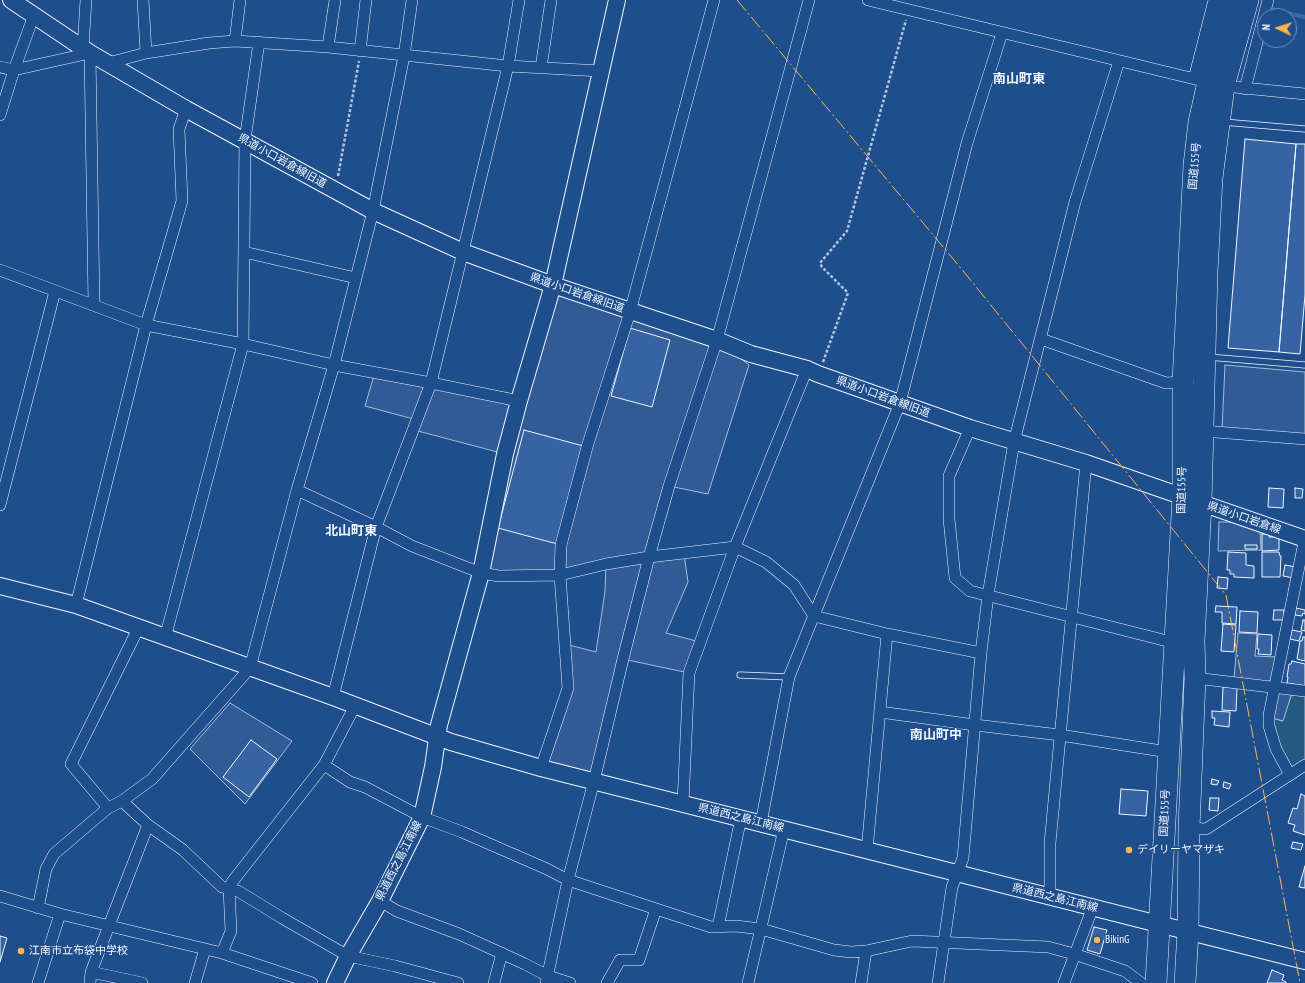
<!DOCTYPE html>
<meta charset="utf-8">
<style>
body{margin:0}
#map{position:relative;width:1305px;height:983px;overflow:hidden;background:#1f4e8c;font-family:"PT Sans Narrow",sans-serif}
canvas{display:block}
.north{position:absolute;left:1257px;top:8px;width:40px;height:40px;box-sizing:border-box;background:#1f4e8c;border:1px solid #7391ba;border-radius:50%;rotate:274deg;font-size:11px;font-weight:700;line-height:16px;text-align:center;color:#f2f6ff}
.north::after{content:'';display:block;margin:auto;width:14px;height:18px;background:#ffb74d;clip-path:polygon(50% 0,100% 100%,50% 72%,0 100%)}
</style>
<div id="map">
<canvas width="1305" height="983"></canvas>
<div class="north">N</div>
</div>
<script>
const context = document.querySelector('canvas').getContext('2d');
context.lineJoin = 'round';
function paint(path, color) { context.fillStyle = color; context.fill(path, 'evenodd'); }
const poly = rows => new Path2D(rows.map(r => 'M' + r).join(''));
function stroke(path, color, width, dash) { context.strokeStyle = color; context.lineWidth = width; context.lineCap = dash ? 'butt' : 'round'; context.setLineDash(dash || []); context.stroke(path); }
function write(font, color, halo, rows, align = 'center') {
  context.font = font + ' "PT Sans Narrow","Noto Sans JP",sans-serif'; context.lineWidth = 3; context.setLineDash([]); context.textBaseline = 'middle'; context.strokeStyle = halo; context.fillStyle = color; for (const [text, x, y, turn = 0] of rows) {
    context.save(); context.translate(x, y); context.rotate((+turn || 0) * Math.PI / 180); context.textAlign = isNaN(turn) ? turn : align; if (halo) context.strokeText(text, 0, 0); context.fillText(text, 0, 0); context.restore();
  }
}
const green = poly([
 [1292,693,1305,695,1305,760,1293,769,1279,747,1273,718,1282,721,1292,693]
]);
paint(green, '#245a82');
stroke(green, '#a8bbd7', 1);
const parking = poly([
 [553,285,717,340,749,365,708,494,669,486,649,557,684,554,688,582,666,633,700,642,689,673,623,659,594,781,541,768,568,688,565,644,596,652,605,591,606,564,560,575,481,573,505,454,414,430,417,420,365,406,375,372,519,401,553,285],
 [1225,365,1305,372,1305,435,1222,429,1225,365],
 [1219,522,1234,522,1260,531,1261,550,1218,551,1219,522],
 [1238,633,1257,634,1255,656,1277,657,1272,679,1268,682,1234,678,1238,633],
 [1278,691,1292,693,1283,721,1273,718,1278,691],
 [230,703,292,741,245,804,190,749,230,703]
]);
paint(parking, '#305b95');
stroke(parking, '#a8bbd7', 1);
stroke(poly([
 [1270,9,1305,17]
]), '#3b69a3', 4);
const building = poly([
 [1245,139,1296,144,1279,352,1228,348,1245,139],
 [1296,144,1305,144,1305,295,1300,354,1279,352,1296,144],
 [630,328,670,340,652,407,611,396,630,328],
 [524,430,587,447,561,545,498,528,524,430],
 [1269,488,1284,489,1283,508,1268,507,1269,488],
 [1295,488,1303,489,1302,498,1295,498,1295,488],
 [1262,534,1269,534,1269,537,1279,537,1279,550,1262,551,1262,534],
 [1245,545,1257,545,1257,549,1245,549,1245,545],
 [1228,552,1246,553,1246,565,1254,566,1254,578,1234,577,1234,574,1230,574,1230,570,1227,570,1228,552],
 [1262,552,1279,552,1280,556,1281,556,1280,577,1262,577,1262,552],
 [1285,565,1296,567,1294,578,1283,576,1285,565],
 [1218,577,1228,578,1227,589,1217,588,1218,577],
 [1216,606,1237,607,1236,624,1222,623,1222,612,1215,612,1216,606],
 [1296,608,1305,610,1305,614,1303,613,1302,616,1295,615,1296,608],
 [1274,610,1284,610,1284,620,1273,620,1274,610],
 [1240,611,1258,612,1257,633,1239,632,1240,611],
 [1303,620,1305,620,1305,631,1301,630,1303,620],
 [1223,624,1236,625,1234,652,1221,651,1223,624],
 [1292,630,1302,632,1299,641,1290,639,1292,630],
 [1258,634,1272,635,1271,655,1258,654,1259,649,1257,649,1258,634],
 [1303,637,1305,637,1305,661,1297,659,1300,641,1302,641,1303,637],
 [1292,661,1305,664,1305,686,1287,683,1288,677,1287,677,1289,664,1291,664,1292,661],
 [1223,687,1237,688,1236,711,1222,710,1223,687],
 [1212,711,1230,712,1229,727,1214,725,1215,718,1212,718,1212,711],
 [251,740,277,759,249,797,223,777,251,740],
 [1212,779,1219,781,1217,785,1211,784,1212,779],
 [1224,782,1231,784,1229,789,1223,787,1224,782],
 [1121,789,1148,791,1146,816,1119,814,1121,789],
 [1301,794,1305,796,1305,835,1293,831,1295,825,1288,823,1293,808,1297,809,1301,794],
 [1210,798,1219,798,1218,811,1209,810,1210,798],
 [1293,842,1303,844,1301,850,1291,848,1293,842],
 [1305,866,1305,888,1299,887,1305,866],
 [1094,927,1107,930,1100,954,1087,950,1094,927],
 [0,936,7,938,0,962,0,936],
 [1272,970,1284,975,1282,980,1286,982,1286,983,1267,983,1272,970]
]);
paint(building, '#3563a3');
stroke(building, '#f2f6ff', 1);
const lane = poly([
 [1223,122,1305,129],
 [1208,357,1305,365],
 [740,675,789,677]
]);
const street = poly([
 [143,0,146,53],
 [868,0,1224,86,1305,94],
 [235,41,240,0],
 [328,47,335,0],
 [83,48,86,0],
 [360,51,366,0],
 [108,63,146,53,209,43,235,41,328,47,508,66,601,71],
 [0,67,14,70,90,53,94,305],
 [541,68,551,0],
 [1194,79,1214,0],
 [1245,89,1268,0],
 [0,115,14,70,34,15],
 [244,252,356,278],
 [0,270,146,325,243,344,334,365,431,383,519,401],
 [1041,339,1166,383,1183,382],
 [970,428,949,476,949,519,955,578,970,591,1175,643],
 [1203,431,1305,439],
 [297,490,376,527,412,546,481,573,499,576,560,575,606,564,649,557,735,547,766,562,794,585,814,616,887,634,981,653],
 [0,505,55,291],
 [76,605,146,325,182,201,179,129,186,109],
 [165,638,243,344,245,140,259,42],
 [1195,678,1305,691],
 [333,697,376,527,431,383,508,66,519,0],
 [880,712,975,725,1060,735,1168,752],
 [324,765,350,782,365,787,422,817,462,832,547,869,568,880,711,927,736,926,761,929,834,950,851,952,866,951,912,941,1048,947,1074,954,1125,971,1141,983],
 [541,768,568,688,560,575,561,545,587,447,630,312,714,0],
 [1290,775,1276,749,1269,726,1269,715,1305,537],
 [122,801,148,825,183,850,222,887,238,891,282,918,348,956,395,966,458,983],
 [683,803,689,673,735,547,807,369],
 [108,808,71,764,139,627],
 [761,823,789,677,900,403,967,143,1002,33],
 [1189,828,1206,829,1305,765],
 [867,850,887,634],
 [0,896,60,914,222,953,312,983],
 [1050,897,1050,843,1086,463],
 [380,901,397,911,459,934,525,964,548,976,570,983],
 [38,908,46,869,54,854,108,808,122,801,152,779,250,668,297,490,334,365,373,211,404,56,412,0],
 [718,927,741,818],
 [222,953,231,931,229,889,232,882,324,765,355,706],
 [91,972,142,983],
 [38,983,60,914],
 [90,983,91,972,148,825],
 [195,983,205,949],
 [494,983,502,953],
 [546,983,568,880,594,781,623,659,649,557,669,486,717,340,809,0],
 [607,983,620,960,639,960,656,909],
 [748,983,784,829],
 [861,983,866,951],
 [938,983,952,887,963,858,981,653,988,595,1014,442,1075,202,1119,61],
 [1064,983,1093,907]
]);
const secondary = poly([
 [11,0,90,53,186,109,373,211,463,252,553,285,717,340,751,354,807,369,818,374,970,428,1086,463,1305,539],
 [0,586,76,605,333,697,451,742,541,768,1305,961],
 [335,983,348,956,380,901,422,817,433,767,439,725,481,573,505,454,519,401,553,285,617,0]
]);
const highway = poly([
 [1156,983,1183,497,1183,382,1194,165,1199,122,1208,82,1229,0],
 [1185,983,1188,931,1189,828,1195,678,1194,641,1201,503,1207,272,1212,178,1224,86,1248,0]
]);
stroke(lane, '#f2f6ff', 7);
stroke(street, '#f2f6ff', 12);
stroke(secondary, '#f2f6ff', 18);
stroke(highway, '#f2f6ff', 22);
stroke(poly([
 [338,176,359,61],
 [823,362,848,293,822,267,820,263,847,231,906,20]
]), '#b3c4dc', 2.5, [3, 2]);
stroke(lane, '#1f4e8c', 5.5);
stroke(street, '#1f4e8c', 11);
stroke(secondary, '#1f4e8c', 16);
stroke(highway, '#1f4e8c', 21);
stroke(poly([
 [737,0,964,272,1226,595,1300,983]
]), '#ffb74d', 1, [14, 3, 2, 3]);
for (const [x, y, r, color] of [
 [1129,850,4,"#ffb74d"],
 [1097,940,4,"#ffb74d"],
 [21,951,4,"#ffb74d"]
]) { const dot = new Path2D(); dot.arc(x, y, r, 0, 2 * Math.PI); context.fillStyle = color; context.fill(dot); stroke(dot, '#1f4e8c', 1.5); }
write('11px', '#f2f6ff', '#1f4e8c', [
 ["県道小口岩倉線旧道",282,161,29],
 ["国道155号",1195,166,-85],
 ["県道小口岩倉線旧道",577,293,19],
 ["県道小口岩倉線旧道",883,397,20],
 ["国道155号",1182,490,-89],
 ["県道小口岩倉線",1244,518,19],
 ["国道155号",1165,813,-87],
 ["県道西之島江南線",741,818,14],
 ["県道西之島江南線",399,861,-63],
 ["県道西之島江南線",1055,898,14]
]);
write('11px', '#f2f6ff', '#1f4e8c', [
 ["デイリーヤマザキ",1137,850],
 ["BikinG",1105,940],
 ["江南市立布袋中学校",29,951]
], 'left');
write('bold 13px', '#f2f6ff', '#1f4e8c', [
 ["南山町東",1019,79],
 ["北山町東",351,531],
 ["南山町中",936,735]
]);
</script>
